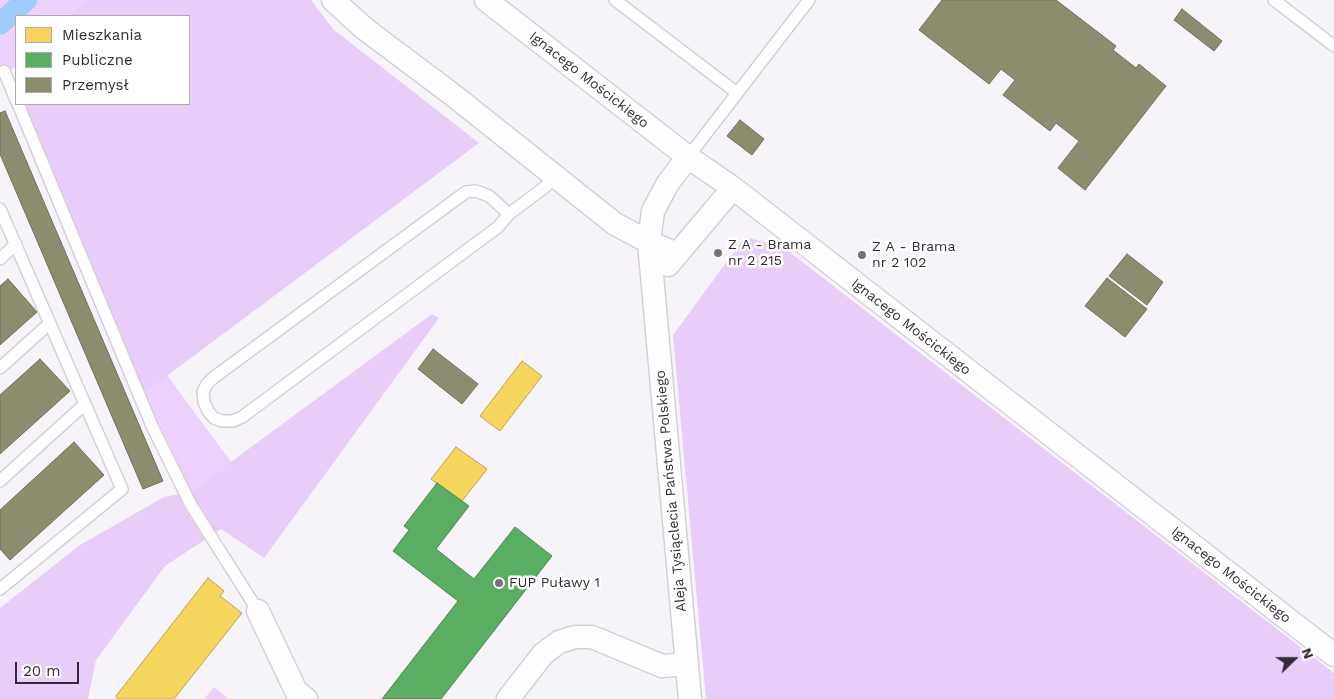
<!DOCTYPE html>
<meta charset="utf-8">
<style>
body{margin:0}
#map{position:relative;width:1334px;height:699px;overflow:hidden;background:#f7f4f9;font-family:"Work Sans",sans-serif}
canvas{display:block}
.legend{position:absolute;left:15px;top:15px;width:175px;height:90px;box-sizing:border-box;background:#fff;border:1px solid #adabaf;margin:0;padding:6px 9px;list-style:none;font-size:15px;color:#322c36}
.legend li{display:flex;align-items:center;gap:10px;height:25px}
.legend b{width:25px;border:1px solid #adabaf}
.north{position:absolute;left:1269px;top:634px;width:50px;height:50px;-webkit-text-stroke:4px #fff;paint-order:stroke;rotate:68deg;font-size:14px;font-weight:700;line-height:20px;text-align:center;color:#322c36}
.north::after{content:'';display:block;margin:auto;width:18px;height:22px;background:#322c36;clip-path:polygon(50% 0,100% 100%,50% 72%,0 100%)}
.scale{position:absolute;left:15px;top:662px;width:64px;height:22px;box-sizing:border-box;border:2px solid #322c36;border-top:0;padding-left:6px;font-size:15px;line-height:18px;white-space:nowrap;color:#322c36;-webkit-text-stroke:4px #fff;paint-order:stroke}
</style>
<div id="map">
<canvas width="1334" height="699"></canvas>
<ul class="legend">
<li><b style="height:14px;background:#f6d55c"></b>Mieszkania</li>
<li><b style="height:14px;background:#5aae61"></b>Publiczne</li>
<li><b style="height:14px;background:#8c8c6e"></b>Przemysł</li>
</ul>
<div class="north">N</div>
<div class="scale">20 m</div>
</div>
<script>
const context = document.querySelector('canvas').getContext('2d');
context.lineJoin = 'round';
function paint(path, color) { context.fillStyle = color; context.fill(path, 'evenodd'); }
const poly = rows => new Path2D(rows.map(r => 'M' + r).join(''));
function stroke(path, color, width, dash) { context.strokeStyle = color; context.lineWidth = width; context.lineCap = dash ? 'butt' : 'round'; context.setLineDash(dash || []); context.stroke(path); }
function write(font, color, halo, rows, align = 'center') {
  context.font = font + ' "Work Sans",sans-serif'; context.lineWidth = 5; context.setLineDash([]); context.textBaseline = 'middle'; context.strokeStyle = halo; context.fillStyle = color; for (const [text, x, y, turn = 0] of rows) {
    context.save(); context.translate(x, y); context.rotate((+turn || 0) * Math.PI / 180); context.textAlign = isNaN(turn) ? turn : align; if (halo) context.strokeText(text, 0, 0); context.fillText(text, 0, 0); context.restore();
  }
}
paint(poly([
 [0,0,85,0,68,16,16,16,16,66,0,81],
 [167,375,231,462,190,492,144,393],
 [214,687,229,699,204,699]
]), '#ecd1fc');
paint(poly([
 [85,0,311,0,333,29,479,143,144,393,24,104,189,104,189,16,68,16],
 [745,237,783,247,1334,673,1334,699,706,699,673,335],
 [432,314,439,318,264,558,221,529,165,566,96,660,88,699,0,699,0,608,80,545,164,497,190,492]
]), '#e8cdf8');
const homes = poly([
 [522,361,542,376,500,431,480,416,522,361],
 [456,447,487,469,462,501,431,479,456,447],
 [208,578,224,591,220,596,242,613,174,699,118,699,116,696,208,578]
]);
paint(homes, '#f6d55c');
stroke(homes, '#bba251', 1);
const public = poly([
 [437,483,469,506,436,549,474,579,515,527,552,556,441,699,382,699,458,601,393,551,409,530,404,526,437,483]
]);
paint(public, '#5aae61');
stroke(public, '#4e8754', 1);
const industry = poly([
 [942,0,1056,0,1116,46,1113,50,1136,68,1139,64,1166,86,1085,190,1058,168,1079,141,1056,123,1050,131,1003,95,1015,80,1001,69,989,84,919,30,942,0],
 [1182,9,1222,41,1214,51,1174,20,1182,9],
 [5,111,163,481,143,489,0,154,0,113,5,111],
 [740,120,764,139,752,155,727,136,740,120],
 [1127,254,1163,282,1147,305,1109,276,1127,254],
 [1107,278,1147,309,1125,337,1085,306,1107,278],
 [8,279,37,312,0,345,0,286,8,279],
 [433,349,478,384,462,404,418,369,433,349],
 [40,359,70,391,0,454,0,395,40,359],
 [74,442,104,475,10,560,0,549,0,510,74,442]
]);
paint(industry, '#8c8c6e');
stroke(industry, '#716f5d', 1);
stroke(poly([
 [0,24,26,0]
]), '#a0ccfb', 22);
const lane = poly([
 [615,0,737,93],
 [1274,0,1334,46],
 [4,71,16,100],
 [18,104,152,426,191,505,258,611],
 [688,157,809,0],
 [0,209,122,489,0,589],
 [509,214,489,196,476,191,466,192,213,378,207,384,203,392,204,402,208,411,214,418,222,421,233,421,242,417,498,227,509,214,545,187,556,176],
 [0,259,16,244],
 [0,368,50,323],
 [0,481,85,404]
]);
const street = poly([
 [333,0,365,29,453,95,615,224,649,242,677,254],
 [486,0,688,157,733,188,1334,655],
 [688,157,668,183,653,211,649,242,690,699],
 [668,265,733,188],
 [258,611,296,691,306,699],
 [508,699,543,654,559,642,575,637,592,637,662,666,687,664]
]);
stroke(lane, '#d5d0d8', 14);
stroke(street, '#d5d0d8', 25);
stroke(lane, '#fefdfe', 11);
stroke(street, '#fefdfe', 22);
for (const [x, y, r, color] of [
 [718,253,5,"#77727a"],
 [862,255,5,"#77727a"],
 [499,583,5,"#77727a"]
]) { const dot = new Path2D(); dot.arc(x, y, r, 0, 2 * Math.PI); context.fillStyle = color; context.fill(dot); stroke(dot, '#fff', 2); }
write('14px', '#322c36', '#fff', [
 ["Ignacego Mościckiego",589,80,38],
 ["Ignacego Mościckiego",911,327,38],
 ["Aleja Tysiąclecia Państwa Polskiego",671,491,-95],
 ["Ignacego Mościckiego",1231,575,38]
]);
write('14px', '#322c36', '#fff', [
 ["Z A - Brama",728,245],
 ["nr 2 215",728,261],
 ["Z A - Brama",872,247],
 ["nr 2 102",872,263],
 ["FUP Puławy 1",509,583]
], 'left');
</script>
